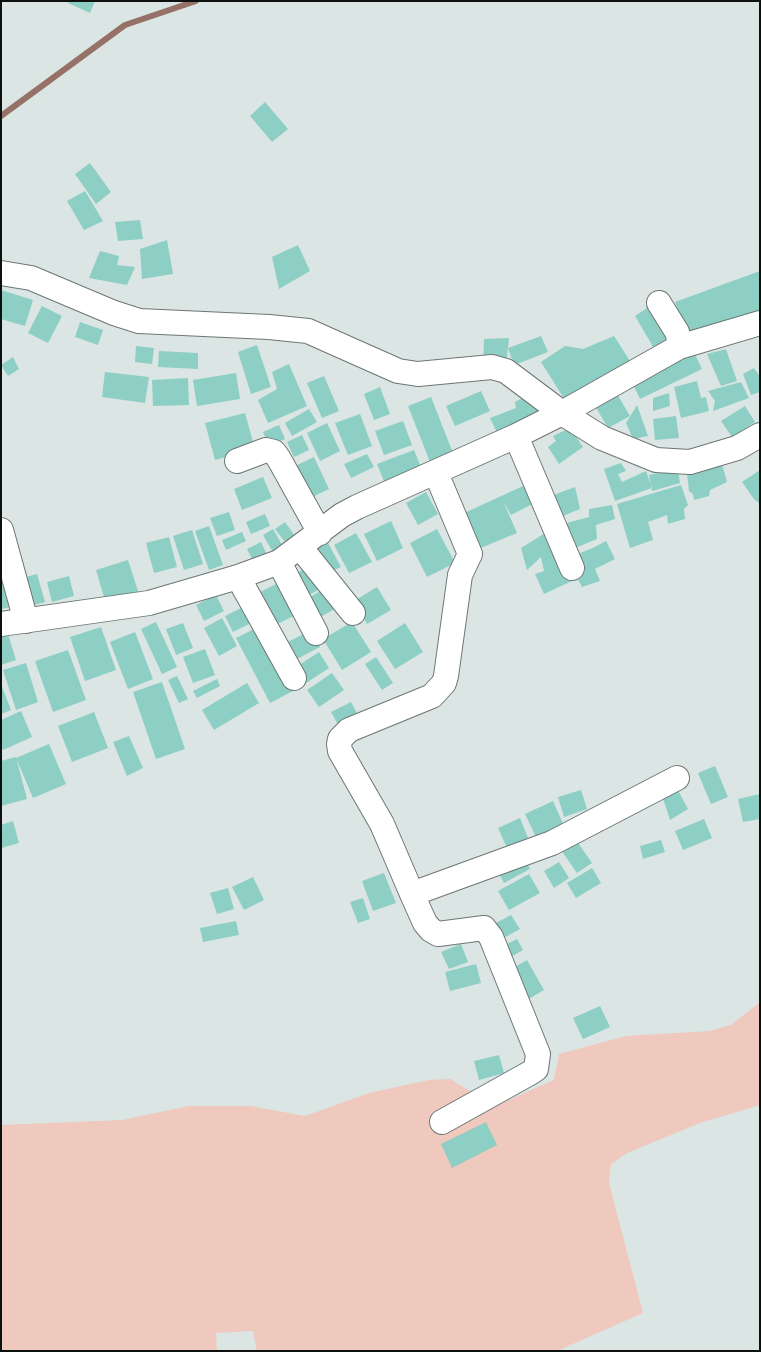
<!DOCTYPE html>
<style>
body{margin:0}
#map{position:relative;width:761px;height:1352px;overflow:hidden;background:#dbe5e3;font-family:Ubuntu,sans-serif}
canvas{display:block}
.frame{position:absolute;inset:0;border:2px solid #0c100f;pointer-events:none}
</style>
<div id="map">
<canvas width="761" height="1352"></canvas>
<div class="frame"></div>
</div>
<script>
const context = document.querySelector('canvas').getContext('2d');
context.lineJoin = 'round';
function paint(path, color) { context.fillStyle = color; context.fill(path, 'evenodd'); }
const poly = rows => new Path2D(rows.map(r => 'M' + r).join(''));
function stroke(path, color, width, dash) { context.strokeStyle = color; context.lineWidth = width; context.lineCap = dash ? 'butt' : 'round'; context.setLineDash(dash || []); context.stroke(path); }
paint(poly([
 [760,1002,760,1105,700,1123,627,1153,611,1164,609,1183,643,1313,557,1351,257,1351,253,1331,216,1333,217,1351,1,1351,1,1125,122,1120,189,1106,250,1106,305,1116,369,1093,429,1080,450,1079,495,1106,554,1080,559,1054,626,1036,710,1031,731,1025]
]), '#efc8be');
stroke(poly([
 [1,116,125,25,196,1]
]), '#967167', 6);
paint(poly([
 [69,1,95,1,90,13,68,3],
 [265,102,288,129,272,142,250,116],
 [90,163,111,192,96,204,75,174],
 [85,191,103,221,84,230,67,201],
 [140,220,143,239,118,241,115,222],
 [167,240,173,274,142,279,140,249],
 [298,245,310,271,279,289,272,257],
 [100,251,119,256,117,265,135,267,127,285,89,278],
 [760,271,760,312,687,335,675,302],
 [1,290,33,300,25,326,1,319],
 [653,304,672,339,655,350,635,316],
 [42,306,62,316,48,343,28,333],
 [80,322,103,330,98,345,75,337],
 [541,336,548,352,514,365,508,348,506,365,483,364,484,339,509,338,508,348],
 [614,336,630,361,565,400,541,362,565,346,583,349],
 [257,345,271,387,251,394,238,352],
 [136,346,154,348,152,364,135,362],
 [692,348,702,369,640,399,630,378],
 [726,349,737,381,721,386,707,354],
 [159,351,198,353,198,369,158,367],
 [13,357,19,369,8,376,1,365],
 [289,364,307,406,268,423,258,400,277,389,272,372],
 [754,368,760,377,760,392,751,395,743,374],
 [105,372,149,377,145,403,102,397],
 [236,373,240,399,197,406,193,380],
 [324,376,339,411,322,418,307,383],
 [188,378,189,405,153,406,152,380],
 [697,381,701,398,706,397,709,411,681,418,674,387],
 [741,382,749,398,713,411,715,401,708,391],
 [380,387,390,414,374,420,364,394],
 [613,387,630,416,608,428,591,399],
 [481,391,490,411,455,426,446,406],
 [669,393,670,406,653,411,653,398],
 [528,395,544,412,498,435,490,418,516,408,515,402],
 [431,397,453,453,430,462,408,406],
 [637,405,648,436,633,439,626,423],
 [745,406,755,422,732,437,721,421],
 [309,409,317,422,292,436,285,423],
 [245,413,255,449,215,460,205,423],
 [360,414,372,446,348,455,335,423],
 [676,416,679,438,655,440,653,419],
 [403,421,412,445,384,455,375,431],
 [327,423,340,451,320,461,307,433],
 [279,425,285,439,269,446,263,432],
 [570,428,583,447,559,464,548,447,556,441,553,436],
 [302,435,309,450,294,457,287,442],
 [414,450,422,470,385,484,377,464],
 [367,454,374,467,351,478,344,464],
 [314,457,329,489,308,499,293,467],
 [621,463,626,471,618,474,622,482,646,471,652,488,615,501,604,469],
 [722,464,727,482,710,490,709,496,694,500,693,494,689,491,687,473],
 [678,469,680,483,652,491,649,475],
 [760,470,760,502,759,503,754,499,742,482],
 [263,477,272,498,242,510,234,489],
 [534,481,542,499,511,515,503,501,517,533,478,549,462,514],
 [681,485,688,505,684,509,685,519,668,524,667,515,648,522,653,540,630,548,617,504],
 [575,487,580,509,558,518,551,496],
 [426,492,438,514,418,525,406,503],
 [612,505,615,519,596,525,597,539,570,550,563,524,589,517,589,509],
 [229,512,235,530,217,536,210,518],
 [265,514,270,526,251,534,246,522],
 [391,521,403,548,377,561,364,534],
 [285,522,297,539,288,546,275,529],
 [209,526,223,565,209,570,195,531],
 [273,529,285,550,275,556,263,535],
 [437,529,455,563,427,577,410,543],
 [192,530,203,564,184,570,173,536],
 [550,530,572,581,544,594,535,574,544,571,541,557,527,570,521,548],
 [242,532,246,541,226,550,222,540],
 [356,533,372,562,349,573,334,545],
 [169,537,177,567,154,573,146,543],
 [327,541,341,567,330,572,317,547],
 [606,541,615,559,595,569,600,581,582,587,569,562,570,557,593,548],
 [261,542,268,557,254,563,247,549],
 [128,560,139,594,106,604,96,570],
 [311,565,323,587,304,598,292,576],
 [1,570,11,607,1,609],
 [37,574,45,602,31,606,23,578],
 [69,576,74,596,52,602,47,582],
 [280,582,296,615,273,626,258,593],
 [329,586,340,606,317,619,305,600],
 [377,587,391,610,367,624,354,601],
 [216,595,224,611,204,621,196,605],
 [249,604,257,620,233,632,225,616],
 [222,618,237,646,219,656,204,628],
 [156,622,177,667,162,674,141,629],
 [352,622,371,652,342,670,323,639],
 [183,623,193,648,176,655,166,629],
 [405,623,423,652,395,669,377,641],
 [260,626,293,691,270,703,236,638],
 [101,627,116,670,85,681,70,637],
 [311,630,320,647,297,659,288,642],
 [135,632,153,679,128,689,110,642],
 [8,634,16,660,1,665,1,636],
 [205,649,215,675,193,683,183,657],
 [68,650,86,700,53,712,35,661],
 [319,652,329,668,303,685,293,669],
 [376,657,393,683,382,690,365,664],
 [26,663,38,702,16,710,3,670],
 [332,673,344,690,319,707,307,690],
 [177,676,188,699,179,703,168,680],
 [217,679,220,686,197,698,193,691],
 [162,682,185,749,156,759,133,692],
 [247,683,259,703,214,730,202,710],
 [1,684,11,710,1,714],
 [351,702,360,719,341,730,331,712],
 [21,711,32,737,3,750,1,745,1,720],
 [94,712,108,748,72,762,58,726],
 [129,736,143,768,127,776,113,742],
 [49,744,66,784,33,798,16,758],
 [16,757,27,799,1,806,1,761],
 [715,766,728,797,711,804,698,773],
 [675,785,688,809,670,820,661,792],
 [581,790,587,809,564,817,558,797],
 [760,794,760,819,743,822,738,799],
 [553,801,564,826,537,839,525,814],
 [520,818,528,838,507,848,498,828],
 [704,819,712,838,683,850,675,831],
 [13,821,19,843,1,848,1,825],
 [576,840,592,863,577,873,561,850],
 [661,840,665,852,643,859,640,846],
 [524,858,530,869,504,883,498,872],
 [559,862,569,878,554,888,544,871],
 [592,868,601,883,576,898,567,883],
 [384,873,396,903,373,911,362,881],
 [529,874,540,893,509,910,498,891],
 [253,877,264,900,244,910,232,887],
 [228,888,234,909,217,914,210,893],
 [363,898,370,919,358,923,350,902],
 [511,915,520,929,500,940,492,925],
 [236,921,239,935,203,942,200,928],
 [517,939,523,950,507,959,501,947],
 [461,944,468,962,449,969,441,952],
 [527,960,544,990,525,1001,508,971],
 [476,964,481,983,450,991,445,972],
 [600,1006,610,1027,583,1039,573,1018],
 [499,1055,504,1073,479,1080,474,1061],
 [486,1122,497,1145,452,1168,441,1144]
]), '#8dcfc4');
const street = poly([
 [1,273,31,278,114,313,139,321,269,327,308,331,398,371,418,374,492,367,506,371,562,413,602,438,656,460,690,462,737,448,760,435],
 [679,347,760,323],
 [516,436,572,568],
 [237,461,266,450,274,452,279,459,320,533],
 [436,473,470,554,460,575,446,676,444,683,432,696,349,730,340,739,339,744,340,751,382,824,412,894,425,923,431,930,438,934,484,928,491,937,538,1054,536,1069,530,1073,442,1122],
 [1,530,26,621],
 [300,547,353,613],
 [279,562,316,633],
 [238,577,294,678],
 [1,624,149,603,238,577,279,562,342,515,357,507,516,436,562,413,679,347,679,339,677,332,659,303],
 [412,894,552,843,677,778]
]);
stroke(street, '#6d7674', 26);
stroke(street, '#fff', 24);
</script>
